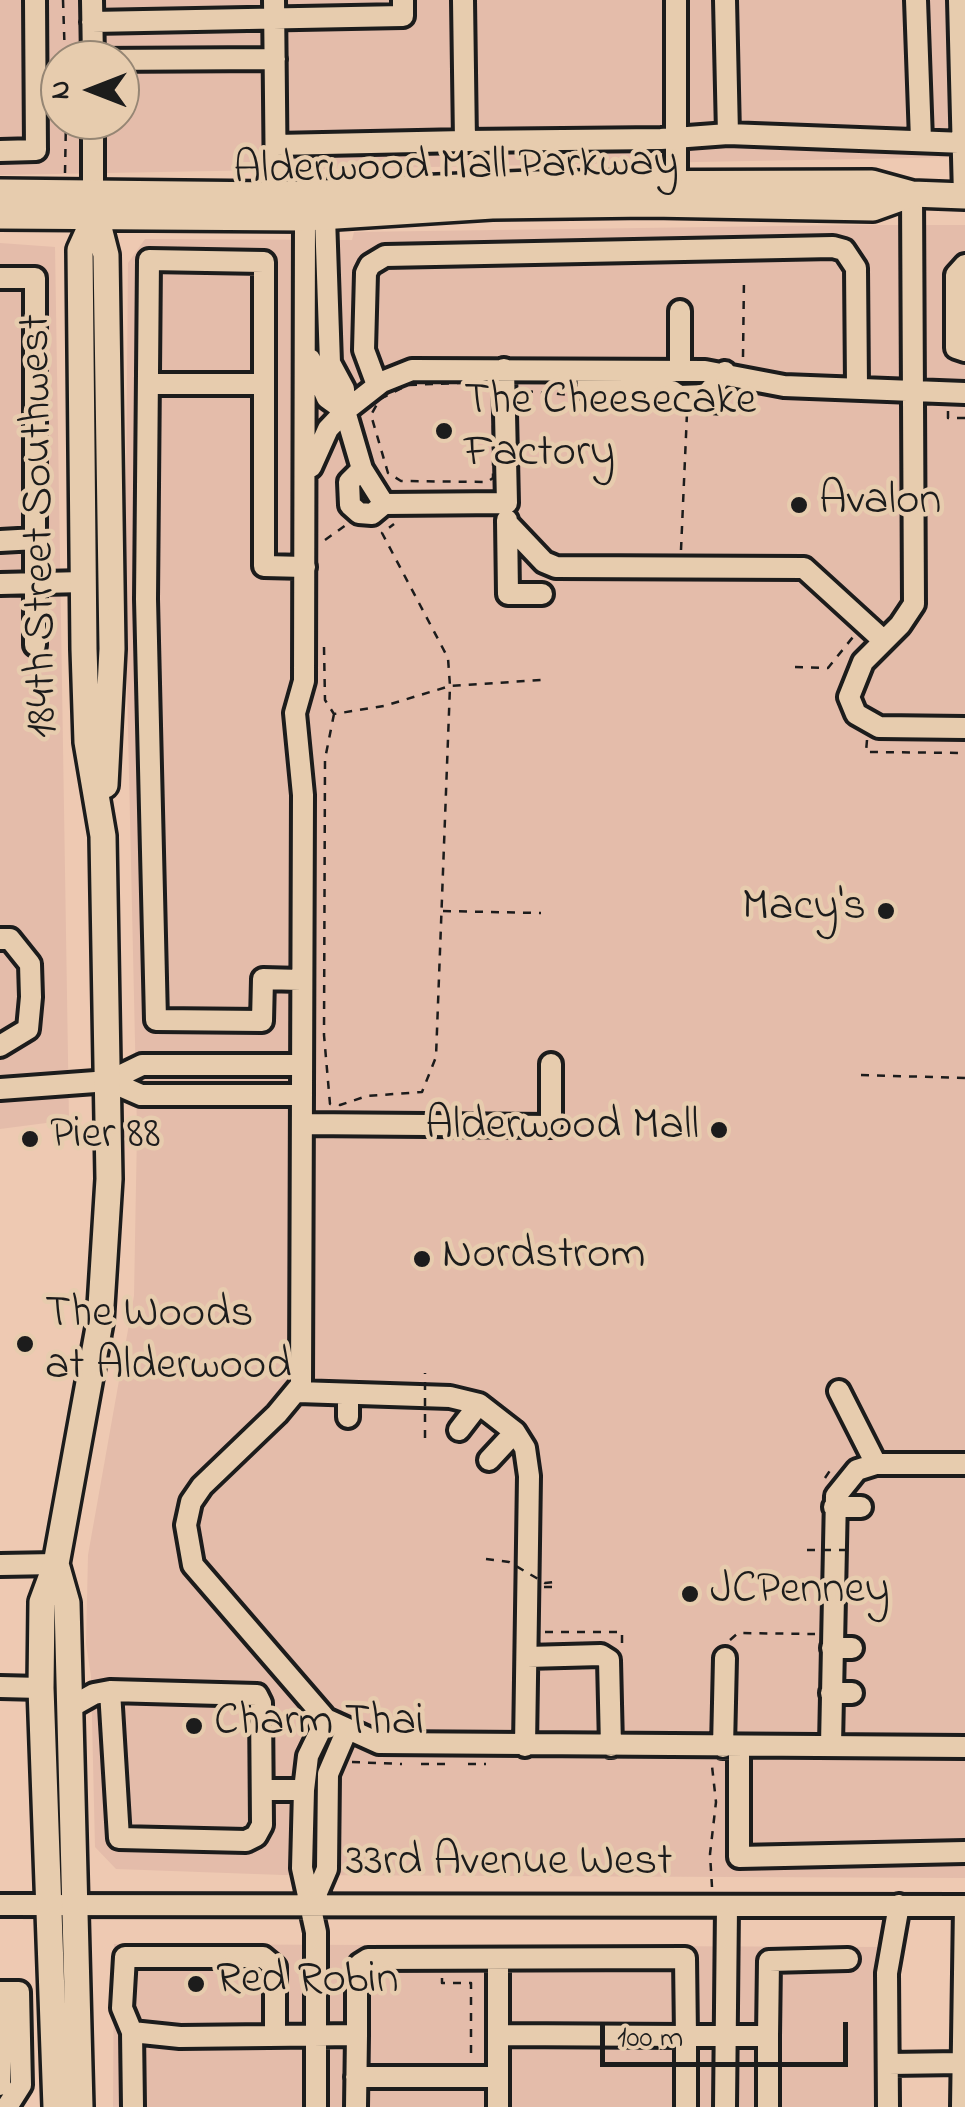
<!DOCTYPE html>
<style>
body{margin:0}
#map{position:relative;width:965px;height:2107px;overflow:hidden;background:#eec9b2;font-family:"Indie Flower",sans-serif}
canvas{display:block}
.north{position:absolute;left:40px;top:40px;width:100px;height:100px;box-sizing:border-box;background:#e7ccae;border:2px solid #968674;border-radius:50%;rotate:270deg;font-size:28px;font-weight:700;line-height:40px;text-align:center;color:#1c1c1c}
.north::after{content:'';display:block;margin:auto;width:35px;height:45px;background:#1c1c1c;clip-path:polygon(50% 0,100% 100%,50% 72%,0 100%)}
.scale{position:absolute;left:600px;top:2022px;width:248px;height:45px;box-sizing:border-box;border:5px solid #1c1c1c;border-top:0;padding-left:12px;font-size:30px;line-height:35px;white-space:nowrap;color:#1c1c1c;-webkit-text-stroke:8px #e7ccae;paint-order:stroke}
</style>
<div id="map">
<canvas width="965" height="2107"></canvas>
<div class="north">N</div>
<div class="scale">100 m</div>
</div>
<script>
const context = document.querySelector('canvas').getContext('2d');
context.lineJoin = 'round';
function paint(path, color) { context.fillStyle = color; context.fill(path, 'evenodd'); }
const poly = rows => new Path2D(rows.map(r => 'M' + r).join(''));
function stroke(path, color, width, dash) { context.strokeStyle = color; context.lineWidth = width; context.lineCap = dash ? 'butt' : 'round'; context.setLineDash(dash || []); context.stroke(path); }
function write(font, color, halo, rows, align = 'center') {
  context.font = font + ' "Indie Flower",sans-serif'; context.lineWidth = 9; context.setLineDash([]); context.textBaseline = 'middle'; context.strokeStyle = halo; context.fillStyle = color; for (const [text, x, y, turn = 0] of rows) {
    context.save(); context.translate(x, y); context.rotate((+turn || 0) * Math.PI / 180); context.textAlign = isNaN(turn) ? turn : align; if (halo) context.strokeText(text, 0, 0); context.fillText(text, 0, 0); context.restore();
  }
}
paint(poly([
 [0,0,965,0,965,157,0,175],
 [60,60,120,60,120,120,60,120],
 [857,225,965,225,965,1878,283,1875,116,1869,95,1847,91,1676,86,1644,88,1555,134,1296,137,1130,125,597,128,263,145,239,352,240,354,232],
 [0,243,55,247,69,1120,0,1129],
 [114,1944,882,1947,882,2107,113,2107]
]), '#e4bcaa');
const minor = poly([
 [92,0,93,60,275,59],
 [274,0,276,195],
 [463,0,465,141,661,139,728,134,725,0],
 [916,0,921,140],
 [959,0,964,196],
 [92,22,403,16,403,0],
 [93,120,93,192],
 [728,134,965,143],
 [276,145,465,141],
 [0,151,36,150,35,0],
 [912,194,914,604,900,625,863,662,849,697,856,714,879,727,965,728],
 [676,198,676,0],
 [325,217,330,363,344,389,345,411,362,469,384,504,507,503,504,369],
 [305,218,304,681,295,713,303,795,301,1385,277,1414,202,1486,191,1502,186,1525,193,1565,326,1719,379,1743,965,1747],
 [965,265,956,275,956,348,965,351],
 [0,278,35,278,35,645],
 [680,311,680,371],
 [310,359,327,398,345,411],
 [587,372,588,390,672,391,679,396,706,395,725,372],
 [148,384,264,384],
 [377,385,364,350,366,273,370,265,385,256,833,247,844,250,856,268,857,386],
 [311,467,328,429,345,411,382,382,412,370,705,371,784,386,965,393],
 [362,469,349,482,350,505,359,513,372,514,384,504],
 [507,520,508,594,542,594],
 [507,523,544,562,556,567,804,568,884,641],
 [0,541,36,539],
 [0,584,84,582],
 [0,939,10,939,30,964,31,997,28,1029,0,1046],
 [301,980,263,979,262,1021,156,1020,146,599,149,260,264,262,264,566,305,567],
 [109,1081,141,1095,302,1095],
 [0,1089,109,1081,142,1065,302,1065],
 [302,1124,551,1126,551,1064],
 [839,1391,876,1464],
 [298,1392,450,1397,479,1404,515,1432,525,1448,529,1476,525,1746],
 [348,1417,348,1395],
 [459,1430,479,1404],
 [489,1460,515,1432],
 [834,1507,861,1507],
 [0,1565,56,1564],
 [832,1648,852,1648],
 [527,1657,601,1655,609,1660,611,1746],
 [0,1687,41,1688],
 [831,1693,852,1693],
 [69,1708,94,1694,110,1691,257,1695,261,1703,262,1825,256,1836,246,1841,119,1838,110,1691],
 [831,1745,836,1496,857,1470,876,1464,965,1464],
 [739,1746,739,1857,965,1852],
 [723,1747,725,1658],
 [262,1790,304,1790],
 [312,1904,327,1869,328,1774,346,1732],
 [0,1905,965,1906,962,2107],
 [498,1959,498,2035,686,2036,686,2107],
 [0,1992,19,1992,21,2085,7,2107],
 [132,2032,122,2008,125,1957,263,1957,275,1967,275,2034],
 [357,2035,357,1975,360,1964,368,1959,685,1958,686,2036,768,2036,768,2107],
 [768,2036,769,1961,848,1959],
 [888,2064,962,2063],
 [356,2077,498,2077],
 [0,2085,2,1992],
 [133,2107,132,2032,180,2037,357,2035,356,2107],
 [316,2107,316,1932,302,1868,304,1790,308,1756,326,1719],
 [498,2107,498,2035],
 [725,2107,727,1907],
 [888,2107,887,1973,899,1905]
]);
const major = poly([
 [0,192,276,195,530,184,872,183,912,194,965,196],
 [95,212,106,255,112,649,105,785],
 [0,216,305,218,492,206,650,204,873,208,912,194],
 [56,1564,67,1603,80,2107],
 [56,2107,41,1688,42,1602,56,1564,100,1322,109,1179,103,836,87,742,84,649,80,250,95,217]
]);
stroke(minor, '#1c1c1c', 28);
stroke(major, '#1c1c1c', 32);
stroke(poly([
 [63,0,65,60],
 [65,173,66,120],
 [743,357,744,278],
 [485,382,493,387,493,478,487,482,401,481,388,473,371,415,380,399,408,385,485,382],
 [525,391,571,395],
 [948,411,948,418,965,418],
 [713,414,723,415],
 [325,540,346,525],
 [681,550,687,413],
 [324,647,325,700,334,714,384,706,450,686,541,680],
 [795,667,828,668,853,637],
 [334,714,325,759,324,1035,330,1104,340,1105,367,1096,422,1092,436,1057,450,686,448,658,382,533,394,524],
 [867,740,866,752,965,753],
 [443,911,541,913],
 [861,1075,965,1078],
 [825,1478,831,1469],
 [544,1587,554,1587],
 [545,1632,622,1632,622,1647],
 [730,1640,738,1633,815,1634],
 [352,1762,402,1764],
 [421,1764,448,1764],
 [468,1764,486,1764],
 [712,1887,710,1854,716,1802,712,1766],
 [442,1978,442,1983,471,1983,471,2060]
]), '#1c1c1c', 2.5, [8, 8]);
stroke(minor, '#e7ccae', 20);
stroke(major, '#e7ccae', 25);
stroke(poly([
 [425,1438,425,1373],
 [807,1550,852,1550],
 [486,1559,509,1562,545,1583,554,1582]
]), '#1c1c1c', 2.5, [8, 8]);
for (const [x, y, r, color] of [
 [444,431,10,"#1c1c1c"],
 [799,505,10,"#1c1c1c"],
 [886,911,10,"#1c1c1c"],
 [719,1130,10,"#1c1c1c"],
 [30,1139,10,"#1c1c1c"],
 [422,1259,10,"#1c1c1c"],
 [25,1344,10,"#1c1c1c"],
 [690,1594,10,"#1c1c1c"],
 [194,1726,10,"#1c1c1c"],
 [196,1984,10,"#1c1c1c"]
]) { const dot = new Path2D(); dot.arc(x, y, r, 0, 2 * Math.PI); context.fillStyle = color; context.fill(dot); stroke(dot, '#e7ccae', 4); }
write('45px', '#1c1c1c', '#e7ccae', [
 ["Alderwood Mall Parkway",456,170,-1],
 ["184th Street Southwest",43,526,-91],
 ["33rd Avenue West",509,1866]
]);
write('45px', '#1c1c1c', '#e7ccae', [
 ["The Cheesecake",464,405],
 ["Factory",464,457],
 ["Avalon",819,505],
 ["Macy's",866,911,"right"],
 ["Alderwood Mall",699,1130,"right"],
 ["Pier 88",50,1139],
 ["Nordstrom",442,1259],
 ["The Woods",45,1318],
 ["at Alderwood",45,1370],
 ["JCPenney",710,1594],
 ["Charm Thai",214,1726],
 ["Red Robin",216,1984]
], 'left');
</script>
